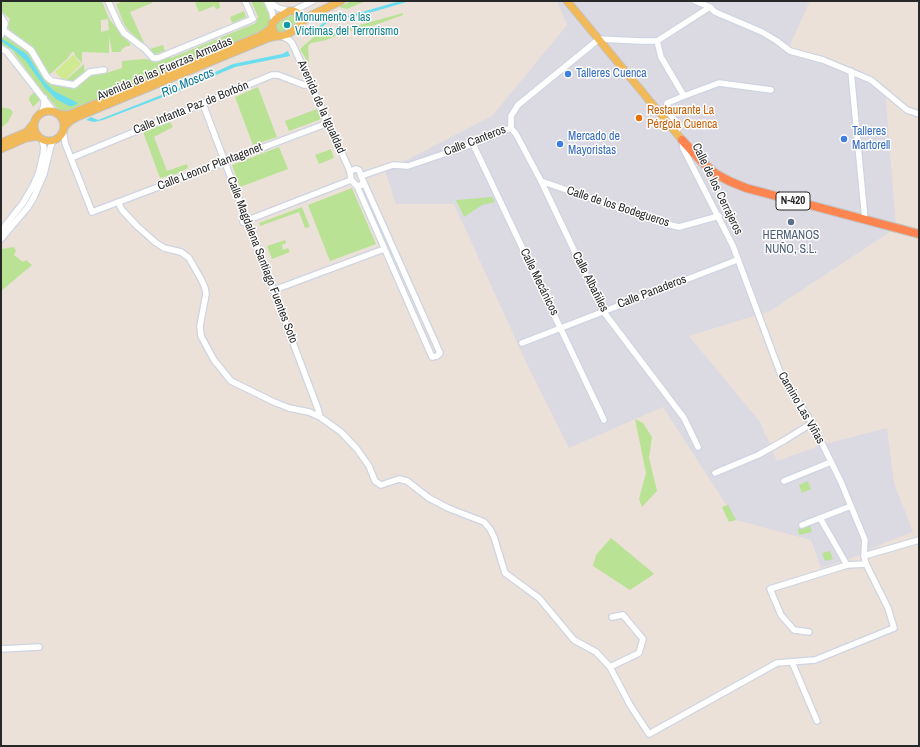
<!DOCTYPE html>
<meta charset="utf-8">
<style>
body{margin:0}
#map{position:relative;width:920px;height:747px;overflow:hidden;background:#ebe1d9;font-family:"Archivo Narrow",sans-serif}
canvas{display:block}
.frame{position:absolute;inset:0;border:2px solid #282828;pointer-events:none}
</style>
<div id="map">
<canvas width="920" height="747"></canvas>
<div class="frame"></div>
</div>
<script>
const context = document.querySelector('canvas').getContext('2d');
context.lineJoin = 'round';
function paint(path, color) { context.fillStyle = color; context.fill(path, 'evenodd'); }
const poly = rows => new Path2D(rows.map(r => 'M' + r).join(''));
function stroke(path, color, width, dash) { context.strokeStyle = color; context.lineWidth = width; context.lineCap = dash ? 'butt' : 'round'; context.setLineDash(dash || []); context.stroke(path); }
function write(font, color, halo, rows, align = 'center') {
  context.font = font + ' "Archivo Narrow",sans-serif'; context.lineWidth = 3; context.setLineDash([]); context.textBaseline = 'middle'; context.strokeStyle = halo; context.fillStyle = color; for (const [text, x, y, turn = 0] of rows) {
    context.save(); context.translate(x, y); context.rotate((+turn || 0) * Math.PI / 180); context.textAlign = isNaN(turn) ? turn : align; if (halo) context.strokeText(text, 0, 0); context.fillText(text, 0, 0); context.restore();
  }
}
paint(poly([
 [557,1,810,1,788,49,885,88,896,228,770,311,689,336,760,422,777,461,825,444,887,428,894,483,913,532,877,546,857,556,821,568,811,540,736,520,663,407,569,448,525,360,454,204,396,204,385,171,492,116,567,25]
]), '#dbdae3');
paint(poly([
 [1,1,102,1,109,19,130,43,130,46,126,46,121,50,121,52,112,52,109,36,109,53,82,52,82,63,75,56,74,52,72,52,67,59,49,75,38,57,25,43,8,28,10,19,1,11],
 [108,19,109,30,101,32,101,20],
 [124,1,151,1,152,3,130,12,145,45,128,30,124,24,116,4],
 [200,1,219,1,220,8,216,9,214,6,199,12,195,3],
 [251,1,262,1,268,8,271,17,270,23,263,30,160,73,154,66,156,75,69,110,60,111,42,91,11,49,1,47,1,39,3,35,7,36,14,42,26,50,36,63,45,80,48,82,75,88,90,74,103,74,122,68,122,61,144,59,151,60,155,63,169,55,171,58,256,23,258,17],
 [351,1,366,1,347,9,339,7],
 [244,11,246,17,232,23,230,17],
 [403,13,403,15,375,25,345,32,326,40,311,43,308,46,309,64,300,49,315,36,316,33,321,29,321,33,324,37,338,31],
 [292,15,298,17,299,25,281,34,277,32,275,27,278,22],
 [163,45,165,51,155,54,150,49],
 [84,64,85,75,73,83,67,82,66,80],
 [258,87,277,137,253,145,235,97],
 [35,92,41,99,33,107,29,100,30,96],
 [1,107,10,109,13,112,8,122,2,127],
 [317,109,321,119,289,131,285,121],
 [170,122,173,127,154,137,167,171,187,164,188,168,176,174,160,178,143,132],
 [279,147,288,169,240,187,232,165],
 [331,149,334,158,319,164,315,155],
 [352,188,376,244,330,261,308,205],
 [492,197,495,202,482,205,464,217,456,200],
 [302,207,310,227,305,228,299,212,260,226,259,223],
 [285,240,286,243,282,245,283,250,288,248,290,252,272,259,267,246],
 [14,247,16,251,14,255,23,262,26,260,32,265,1,291,1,251,2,249],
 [635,419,643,423,652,437,649,458,657,491,642,507,639,499,646,473],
 [808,481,811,489,802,493,799,485],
 [728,505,736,520,729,522,722,507],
 [810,524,812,532,799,535,798,529],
 [611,538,651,571,654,574,630,590,593,566,596,555],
 [830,551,833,559,825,561,822,553]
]), '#b9e294');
paint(poly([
 [73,55,81,64,64,81,55,72]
]), '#cfea90');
paint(poly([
 [400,1,410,1,376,11,328,22,316,32,316,29,327,20,355,14],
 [1,38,27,54,44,81,54,91,78,103,73,106,69,106,56,99,45,88,26,61,15,51,1,41],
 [288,51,290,56,235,67,171,94,103,120,94,122,86,120,91,117,98,120,182,87,233,64,282,54]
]), '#6addef');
const minor = poly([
 [108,1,119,25,124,33,145,49,153,58,158,58,253,19,245,1],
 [267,1,272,12,274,21],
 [268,1,278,8,289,11],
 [695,1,710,7],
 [293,11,313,1],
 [1,17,5,23,4,28,1,35],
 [3,30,31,50,47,77,52,81,74,85,90,72,104,70],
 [281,36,288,39,292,43,350,171],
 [657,41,661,57,684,96],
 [1,48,7,52,54,112],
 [851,71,865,220],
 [203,104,318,409,320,417],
 [41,113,44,106,44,98],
 [511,128,516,134,541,181,603,311,684,418,698,447],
 [63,129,65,143,92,212,328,123],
 [676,132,680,126,667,111,667,103,684,96,719,83,771,90],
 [682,140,683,148,733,246,781,375,812,423,841,482,865,540,864,556],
 [473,144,604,420],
 [71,158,272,75,278,75,304,85,311,85],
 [361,176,393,165,408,166,473,144,511,128,511,116,518,105,599,39,640,41,657,41,710,7,715,12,762,32,777,41,790,51,823,60,871,80,907,110,919,114],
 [541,181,658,222,679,227,719,216],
 [357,186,432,357,437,356,440,353,361,176,359,170,356,169,350,171,351,180,357,186,362,185,363,181],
 [118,202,122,210,137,226,155,242,164,248,181,252,189,258,201,279,205,288,206,294,200,326,201,336,214,360,231,381,274,402,289,408,309,412,320,417,341,432,357,449,369,466,375,481,381,485,399,479,407,481,429,498,448,508,484,522,490,529,494,537,505,573,539,598,574,640,596,652,610,667,630,705,649,734,777,663,815,660,894,628,888,608,866,564,847,565,770,589,781,615,794,630,809,632],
 [243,222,351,180],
 [1,231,23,203,33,186,39,172,43,155,44,148,42,139],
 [1,239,28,207,34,197,44,174,51,145,54,140],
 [274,290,384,249],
 [522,343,737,260],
 [715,473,758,455,785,440,812,423],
 [784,481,831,462],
 [820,518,847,565],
 [802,525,851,506],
 [866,564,864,556,919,540],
 [1,649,39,647],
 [792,662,817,721],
 [610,667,639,653,643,639,623,615,612,617]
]);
const major = poly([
 [567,1,682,140],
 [289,11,294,11,299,14,302,20,301,25,288,34,281,36,277,36,273,31,272,24,276,19,289,11],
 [302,22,310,16,341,1],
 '34 126a15 15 0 1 1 30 0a15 15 0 1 1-30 0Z',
 [58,114,68,115,76,112,260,36,272,28],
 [64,127,70,121,77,117,268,38,277,36],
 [1,143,27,132,34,123],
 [1,149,26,138,38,136]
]);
const highway = poly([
 [682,140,702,162,716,174,729,181,746,188,919,234]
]);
stroke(minor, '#ced4e1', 8);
stroke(major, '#c3c3c3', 9);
stroke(highway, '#c3c3c3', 10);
stroke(minor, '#fff', 5.5);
stroke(major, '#f1b958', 7);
stroke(highway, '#ff8550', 8);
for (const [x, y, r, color] of [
 [287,25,4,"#0f9aa8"],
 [568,74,4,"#3f7fe0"],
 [639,118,4,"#e8710a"],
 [844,139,4,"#3f7fe0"],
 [560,144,4,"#3f7fe0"],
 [791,222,4,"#5c6f8a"]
]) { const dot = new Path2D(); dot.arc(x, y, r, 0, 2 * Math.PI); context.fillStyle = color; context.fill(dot); stroke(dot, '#fff', 1.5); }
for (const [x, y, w] of [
 [793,201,34]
]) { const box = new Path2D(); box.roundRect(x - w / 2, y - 9, w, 18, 3); context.fillStyle = '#fff'; context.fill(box); stroke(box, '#282828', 1); }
write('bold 11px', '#282828', null, [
 ["N-420",793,201]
]);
write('12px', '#0d838f', '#fff', [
 ["Monumento a las",295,18],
 ["Víctimas del Terrorismo",295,32]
], 'left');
write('12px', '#282828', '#fff', [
 ["Avenida de las Fuerzas Armadas",165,69,-23],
 ["Avenida de la Igualdad",321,107,66],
 ["Calle Infanta Paz de Borbón",191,108,-22],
 ["Calle Canteros",475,141,-21],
 ["Calle Leonor Plantagenet",210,167,-21],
 ["Calle de los Cerrajeros",717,189,64],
 ["Calle de los Bodegueros",618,207,18],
 ["Calle Magdalena Santiago Fuentes Soto",262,260,69],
 ["Calle Mecánicos",539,282,64],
 ["Calle Albañiles",590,282,63],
 ["Calle Panaderos",652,292,-21],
 ["Camino Las Viñas",801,408,60]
]);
write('12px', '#366cbe', '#fff', [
 ["Talleres Cuenca",576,74],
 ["Talleres",852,132],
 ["Martorell",852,146],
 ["Mercado de",568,137],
 ["Mayoristas",568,151]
], 'left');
write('12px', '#c56008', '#fff', [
 ["Restaurante La",647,111],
 ["Pérgola Cuenca",647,125]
], 'left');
write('12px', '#4e5e75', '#fff', [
 ["HERMANOS",791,236],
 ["NUÑO, S.L.",791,250]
]);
write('italic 13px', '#0c7a98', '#fff', [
 ["Rio Moscas",188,83,-23]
]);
</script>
